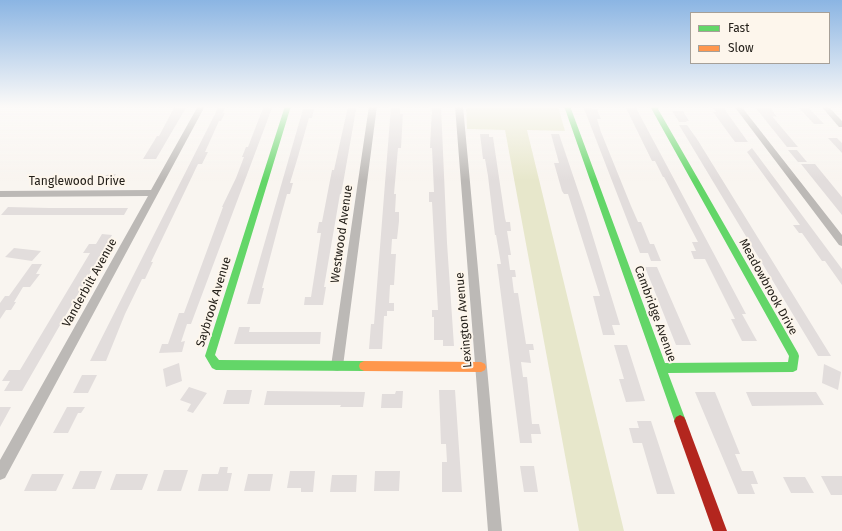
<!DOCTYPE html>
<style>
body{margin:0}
#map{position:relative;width:842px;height:531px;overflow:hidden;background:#f9f5f0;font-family:"Fira Sans",sans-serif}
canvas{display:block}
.legend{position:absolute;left:690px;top:12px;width:140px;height:52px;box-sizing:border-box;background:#fdf6ec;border:1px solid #a6a098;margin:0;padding:5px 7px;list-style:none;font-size:12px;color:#24201a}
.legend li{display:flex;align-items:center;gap:8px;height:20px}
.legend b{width:20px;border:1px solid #a6a098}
</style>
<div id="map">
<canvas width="842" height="531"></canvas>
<ul class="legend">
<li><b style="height:5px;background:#63d668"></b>Fast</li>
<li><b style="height:5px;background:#ff974d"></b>Slow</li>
</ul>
</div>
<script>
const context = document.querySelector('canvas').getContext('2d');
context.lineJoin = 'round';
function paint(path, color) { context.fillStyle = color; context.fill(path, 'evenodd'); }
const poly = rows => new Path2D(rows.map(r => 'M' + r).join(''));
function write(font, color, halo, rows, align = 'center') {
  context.font = font + ' "Fira Sans",sans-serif'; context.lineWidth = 4; context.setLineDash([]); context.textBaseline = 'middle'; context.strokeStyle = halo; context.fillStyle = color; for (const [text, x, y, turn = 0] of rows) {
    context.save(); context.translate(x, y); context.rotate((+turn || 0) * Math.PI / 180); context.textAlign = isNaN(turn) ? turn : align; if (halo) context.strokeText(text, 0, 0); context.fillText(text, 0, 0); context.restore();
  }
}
paint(poly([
 [466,106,558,106,565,131,527,130,624,531,579,531,505,130,467,129]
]), '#e7e7cb');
paint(poly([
 [175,106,187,106,156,159,143,159,157,136,159,136],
 [219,106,226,106,223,113,225,113,221,121,219,121,205,152,208,152,202,164,198,164,151,262,153,262,145,279,142,279,125,314,106,361,90,361],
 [348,106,355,106,356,110,344,178,341,194,340,194,324,287,326,287,323,305,304,305,305,297,311,297,321,233,317,233,319,222,322,222,332,170,334,170],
 [391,106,400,106,400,114,403,114,401,148,398,148,394,194,396,194,395,212,399,212,399,221,397,239,392,239,391,254,396,254,394,285,390,285,389,303,394,303,394,311,387,311,387,316,384,316,382,349,369,349,371,324,374,324],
 [432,106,441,106,447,243,454,346,443,346,443,340,434,340,434,317,432,317,432,310,438,310,432,202,429,202,429,192,434,192,432,148,430,148],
 [583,106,591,106,592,109,597,109,601,119,597,119,601,132,631,206,638,222,641,222,650,244,654,244,661,261,651,261,648,253,640,253],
 [625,106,635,106,746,314,742,314,757,341,742,341,731,319,735,319,705,259,694,259,691,251,696,251,692,242,698,242,664,177,663,177,655,161,652,161],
 [754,106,772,106,772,110,777,117,772,116,798,147,787,147],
 [797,106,807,106,824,124,814,124],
 [712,107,723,107,748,142,735,142,713,112,716,112],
 [263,108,272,108,191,324,187,324,181,342,185,341,182,352,159,353,162,344,168,344,179,313,184,313,223,207,222,207,236,178,244,157,242,157,246,147,248,147],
 [303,109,314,109,312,118,309,118,297,160,290,183,293,183,290,194,287,194,282,212,262,288,264,288,260,304,247,304],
 [672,111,683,111,689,121,686,121,687,122,679,122],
 [679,125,687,125,697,139,831,356,818,356],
 [480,134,489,134,489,137,493,137,505,218,506,222,510,222,511,231,507,231,511,255,508,255,510,270,515,270,516,277,512,277,514,293,518,293,526,344,533,344,534,350,529,350,531,363,521,362,523,377,527,377,532,424,539,424,541,434,531,434,532,443,520,443,497,264,501,264,496,235,495,235,488,176,485,159,483,159],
 [551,134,559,134,586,214,620,325,612,325,615,335,603,335,593,296,600,296,568,194,564,194,562,191,554,163,559,163],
 [828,138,837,138,842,143,842,153],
 [752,148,842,269,842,285,825,261,822,261,802,233,799,233,793,225,800,225,747,152],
 [788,150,797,150,807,162,798,162],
 [801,164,815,164,842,197,842,215],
 [116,174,111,182,101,182,106,175],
 [8,207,49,208,128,208,124,215,1,215],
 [102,234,112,235,22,391,4,391,10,381,2,381,9,370,20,370,90,253,83,253,89,244,96,244],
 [14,248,41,251,32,261,5,257],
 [32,264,42,264,36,274,40,274,30,287,23,287,14,302,16,302,11,310,6,310,0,319,0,303,5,296,9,296],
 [645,267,657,267,691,345,676,345],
 [239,327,250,327,249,332,321,332,320,344,234,344],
 [614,345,627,345,645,401,626,402,619,379,624,379],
 [179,363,182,381,166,387,163,369],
 [824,364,841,372,838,390,822,383],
 [82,375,97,375,88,393,73,393],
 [189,387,207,393,193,413,187,411,191,404,180,400],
 [227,390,252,390,249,404,223,404],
 [439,390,455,390,462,492,442,492,442,462,447,462,446,444,441,444],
 [267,391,365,392,363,407,340,407,341,405,264,405],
 [396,391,403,391,402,408,381,408,382,394,395,394],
 [695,392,715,392,740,454,735,454,742,471,753,471,758,484,751,484,755,494,738,494],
 [746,392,816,392,824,405,752,406],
 [0,407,11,407,0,427],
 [67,407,85,407,81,413,78,413,68,433,53,433],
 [637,421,651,421,675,494,657,494,642,443,633,443,629,428,639,428],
 [520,466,534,466,538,492,524,492],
 [220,467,228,467,227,473,232,473,228,491,198,491,202,474,218,474],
 [164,470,188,470,181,491,157,491],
 [80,471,102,471,95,489,72,489],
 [290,471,315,471,313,492,301,492,301,488,287,488],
 [375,471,400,471,399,491,374,491],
 [32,474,64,474,56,491,24,491],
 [116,474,148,474,142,490,110,490],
 [248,474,273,474,270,491,244,491],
 [332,475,357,475,356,492,330,492],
 [821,476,842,476,842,495,831,495],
 [783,477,805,477,814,493,791,493]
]), '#e2dddc');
paint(poly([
 [198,106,205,106,5,478,0,480,0,460,148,196,0,197,0,191,151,190,198,106],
 [369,106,377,106,343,366,341,370,337,371,333,370,331,366,369,106],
 [455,106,463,106,502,531,488,531,455,106],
 [734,106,741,106,842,235,842,246,839,245,734,106],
 [821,106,828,106,842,121,842,127,839,127,821,106]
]), '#bcb9b6');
paint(poly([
 [285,106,291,106,215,355,219,360,364,361,368,363,369,366,368,369,364,371,216,370,212,368,205,356,285,106],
 [564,106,570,106,665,363,788,362,789,356,651,108,652,106,660,106,658,109,798,353,799,356,797,370,793,372,668,373,686,421,684,425,680,427,676,425,564,106]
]), '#63d668');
paint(poly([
 [364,361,481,362,485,364,486,367,485,370,481,372,364,371,360,369,359,366,360,363,364,361]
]), '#ff974d');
paint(poly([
 [680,415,684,417,686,421,727,531,713,531,674,421,676,417,680,415]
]), '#b3261e');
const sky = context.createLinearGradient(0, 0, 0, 181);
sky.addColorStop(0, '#8bb5e3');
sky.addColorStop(0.59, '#fcfaf8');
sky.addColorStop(1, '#fcfaf800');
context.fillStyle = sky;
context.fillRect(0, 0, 842, 181);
write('12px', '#24201a', '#fdf6ec', [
 ["Tanglewood Drive",77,182],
 ["Westwood Avenue",342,234,-82],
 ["Vanderbilt Avenue",90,283,-61],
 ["Meadowbrook Drive",768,287,61],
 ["Saybrook Avenue",214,302,-73],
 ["Cambridge Avenue",655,314,70],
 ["Lexington Avenue",464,320,-95]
]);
</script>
